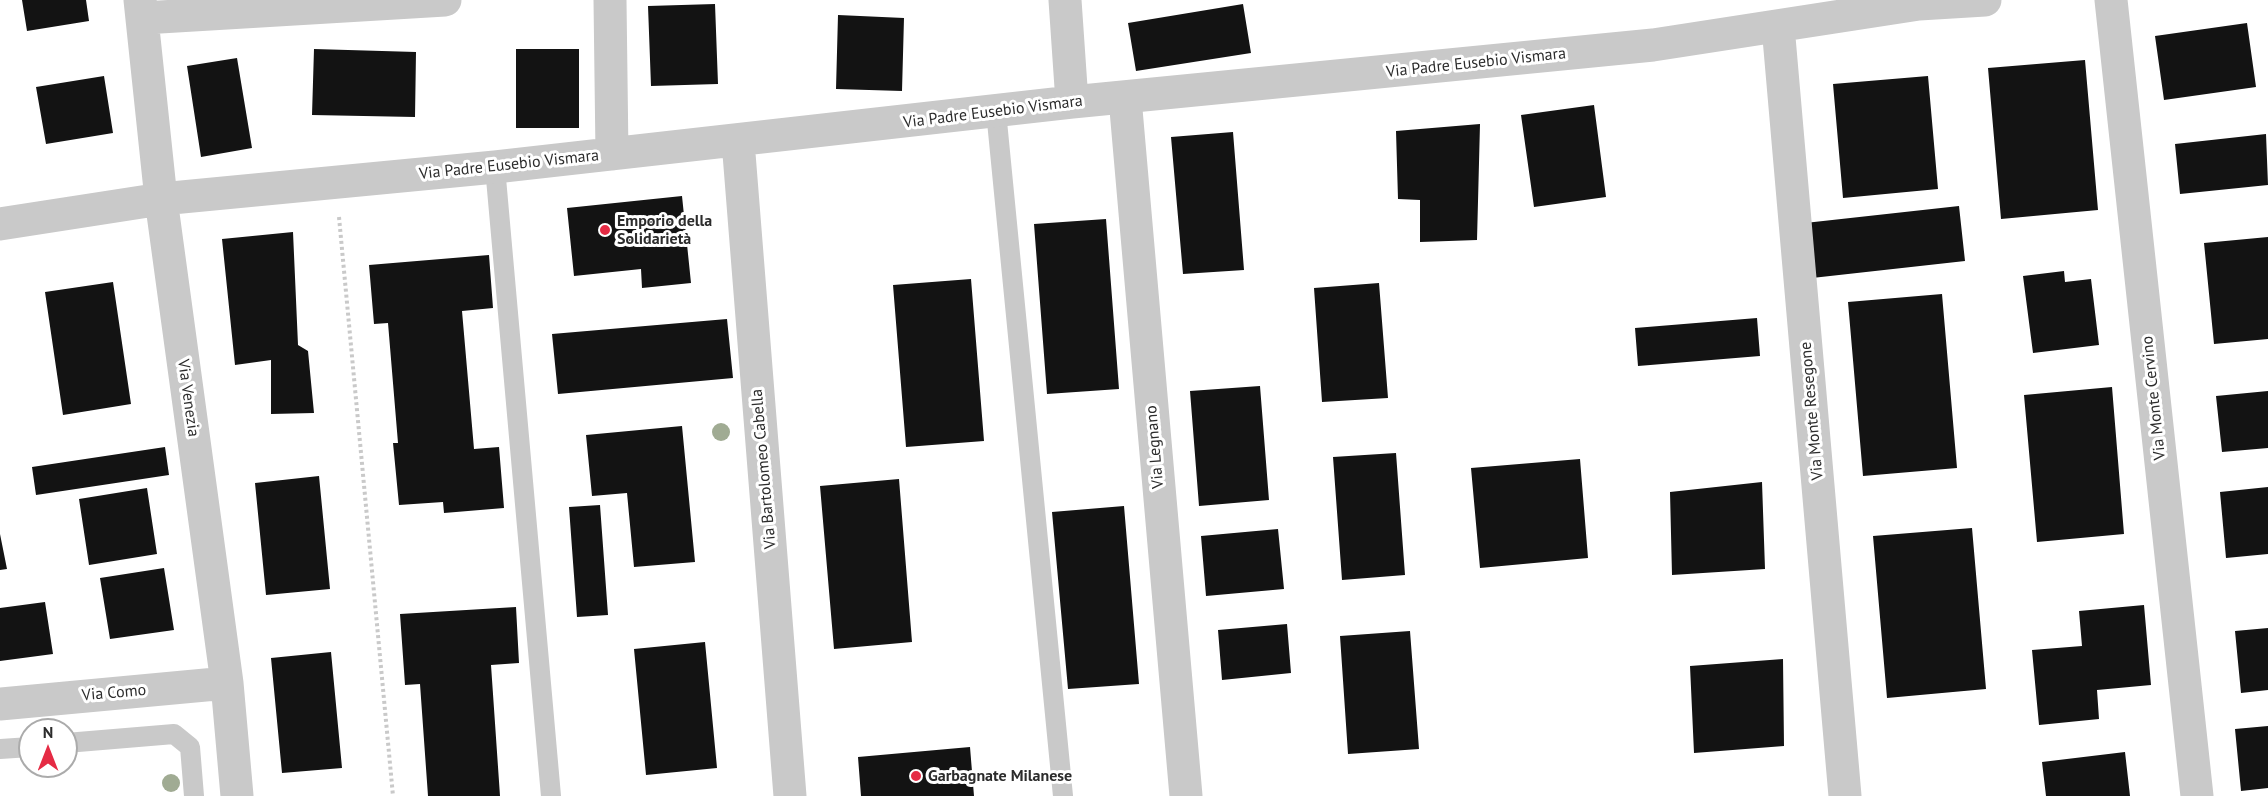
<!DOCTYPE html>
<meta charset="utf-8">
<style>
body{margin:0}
#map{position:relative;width:2268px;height:796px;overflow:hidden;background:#fff;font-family:"PT Sans",sans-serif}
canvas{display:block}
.north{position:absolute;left:18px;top:718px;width:60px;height:60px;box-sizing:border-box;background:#fff;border:2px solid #ababab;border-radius:50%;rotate:0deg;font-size:16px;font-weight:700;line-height:24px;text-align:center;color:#2c2c2c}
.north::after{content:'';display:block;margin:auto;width:21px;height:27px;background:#e52b44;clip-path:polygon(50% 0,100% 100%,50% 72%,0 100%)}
</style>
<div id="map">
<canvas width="2268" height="796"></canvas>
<div class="north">N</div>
</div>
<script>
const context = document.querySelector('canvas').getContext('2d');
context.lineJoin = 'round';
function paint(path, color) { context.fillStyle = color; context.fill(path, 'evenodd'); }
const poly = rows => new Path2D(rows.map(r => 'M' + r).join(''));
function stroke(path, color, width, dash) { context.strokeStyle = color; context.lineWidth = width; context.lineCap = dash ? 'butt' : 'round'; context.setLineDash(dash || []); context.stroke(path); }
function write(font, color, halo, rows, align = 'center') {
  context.font = font + ' "PT Sans",sans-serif'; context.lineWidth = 6; context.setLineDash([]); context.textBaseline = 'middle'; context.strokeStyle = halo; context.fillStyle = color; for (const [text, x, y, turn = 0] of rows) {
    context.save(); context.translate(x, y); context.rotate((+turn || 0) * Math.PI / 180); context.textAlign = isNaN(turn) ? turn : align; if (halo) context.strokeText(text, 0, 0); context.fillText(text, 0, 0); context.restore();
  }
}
paint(poly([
 [22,0,86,0,89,21,27,31],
 [715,4,718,84,651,86,648,6],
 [1243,4,1251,53,1136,71,1128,23],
 [838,15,904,18,902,91,836,89],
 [2247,23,2256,87,2164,100,2155,36],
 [314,49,416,52,415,117,312,115],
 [516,49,579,49,579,128,516,128],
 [237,58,252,148,201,157,187,66],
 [2085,60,2098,210,2001,219,1988,68],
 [104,76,113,133,46,144,36,87],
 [1928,76,1938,189,1843,198,1833,84],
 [1594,105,1606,197,1534,207,1521,115],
 [1480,124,1477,240,1420,242,1420,200,1398,199,1396,131],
 [1233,132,1244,270,1183,274,1171,137],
 [2266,134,2268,185,2180,194,2175,144],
 [682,196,691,283,642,288,641,269,574,276,567,208],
 [1959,206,1965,261,1812,278,1805,223],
 [1106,219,1119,389,1047,394,1034,224],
 [293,232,298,345,308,351,314,413,271,414,271,360,235,365,222,239],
 [2268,237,2268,339,2214,344,2204,243],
 [489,255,493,308,462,311,474,449,499,447,504,508,444,513,443,502,399,505,393,443,398,443,388,323,374,324,369,265],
 [2064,271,2065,282,2091,279,2099,345,2033,353,2023,276],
 [971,279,984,441,906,447,893,285],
 [113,282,131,404,63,415,45,292],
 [1379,283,1388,398,1322,402,1314,288],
 [1942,294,1957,468,1863,476,1848,302],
 [1757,318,1760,356,1638,366,1635,328],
 [727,319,733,378,558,394,552,334],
 [1260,386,1269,500,1199,506,1190,391],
 [2112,387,2124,534,2037,542,2024,395],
 [2268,391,2268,448,2222,452,2216,396],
 [682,426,695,562,634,567,627,493,592,496,586,435],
 [165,447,169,475,36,495,32,467],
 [1396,453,1405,575,1342,580,1333,457],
 [1580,459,1588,558,1480,568,1471,468],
 [319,476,330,589,266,595,255,483],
 [899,479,912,642,834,649,820,486],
 [1762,482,1765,569,1672,575,1670,492],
 [2268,487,2268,554,2226,558,2220,492],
 [147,488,157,554,89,565,79,499],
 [600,505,608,615,577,617,569,507],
 [1124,506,1139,684,1068,689,1052,512],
 [1972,528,1986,689,1887,698,1873,536],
 [1278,529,1284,589,1206,596,1201,536],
 [0,534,7,569,0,570],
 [164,568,174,630,110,639,100,578],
 [45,602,53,654,0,661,0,608],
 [2144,605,2151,685,2097,690,2099,719,2039,725,2032,650,2082,646,2079,611],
 [516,607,519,663,491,665,500,796,428,796,420,684,405,685,400,614],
 [1287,624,1291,673,1222,680,1218,630],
 [2268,628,2268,690,2241,693,2235,631],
 [1410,631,1419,749,1348,754,1340,636],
 [705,642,717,768,646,775,634,649],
 [331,652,342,768,282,773,271,658],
 [1783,659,1784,746,1694,753,1690,666],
 [2268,726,2268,788,2241,791,2235,729],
 [970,747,974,796,861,796,858,757],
 [2125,752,2130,796,2046,796,2042,762]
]), '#131313');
stroke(poly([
 [339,217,393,796]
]), '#c9c9c9', 4, [3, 3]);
stroke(poly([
 [996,111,1063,796],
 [495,167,551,796],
 [66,743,174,734,190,747,194,796],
 [0,749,30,747]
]), '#c9c9c9', 20);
stroke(poly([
 [140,0,161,199,227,683,237,796],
 [610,0,612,154],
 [1065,0,1072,102],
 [2111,0,2197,796],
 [143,18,445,0],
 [1778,26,1845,796],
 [1125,98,1186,796],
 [738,141,790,796],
 [0,224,161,199,495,167,1072,102,1653,45,1919,4,1985,0],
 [0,704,227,683]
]), '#c9c9c9', 33);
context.fillStyle = '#a0ab93';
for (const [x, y] of [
 [721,432],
 [171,783]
]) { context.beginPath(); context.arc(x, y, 9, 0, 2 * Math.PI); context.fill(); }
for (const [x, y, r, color] of [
 [605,230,6,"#e52b44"],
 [916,776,6,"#e52b44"]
]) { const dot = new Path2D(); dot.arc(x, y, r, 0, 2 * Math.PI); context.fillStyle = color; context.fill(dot); stroke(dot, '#fff', 2); }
write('16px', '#2c2c2c', '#fff', [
 ["Via Padre Eusebio Vismara",1476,63,-6],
 ["Via Padre Eusebio Vismara",993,112,-7],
 ["Via Padre Eusebio Vismara",509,165,-6],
 ["Via Venezia",188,398,82],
 ["Via Monte Cervino",2154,398,-96],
 ["Via Monte Resegone",1812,411,-95],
 ["Via Legnano",1155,447,-95],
 ["Via Bartolomeo Cabella",764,469,-95],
 ["Via Como",114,693,-5]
]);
write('bold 16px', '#2c2c2c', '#fff', [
 ["Emporio della",617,221],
 ["Solidarietà",617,239],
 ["Garbagnate Milanese",928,776]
], 'left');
</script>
